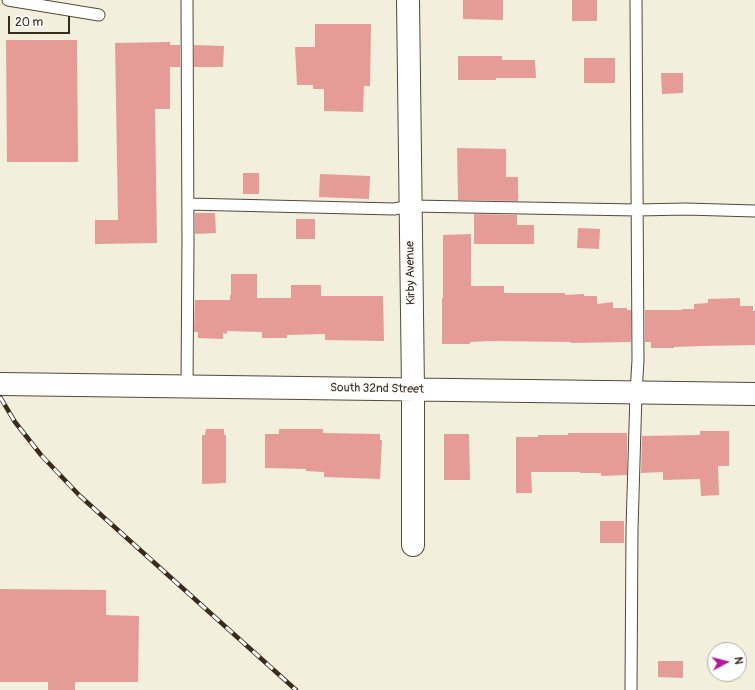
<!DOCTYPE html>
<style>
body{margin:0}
#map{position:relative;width:755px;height:690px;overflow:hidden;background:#f2efdc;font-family:Pangolin,sans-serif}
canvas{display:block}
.north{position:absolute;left:707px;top:642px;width:40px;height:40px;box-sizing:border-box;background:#fff;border:1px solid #b1aaa5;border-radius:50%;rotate:83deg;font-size:11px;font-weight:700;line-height:16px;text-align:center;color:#3b2a1e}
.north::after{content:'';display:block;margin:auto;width:14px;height:18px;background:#b5179e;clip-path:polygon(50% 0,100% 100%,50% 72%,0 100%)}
.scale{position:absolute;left:8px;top:16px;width:62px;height:18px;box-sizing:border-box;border:2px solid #3b2a1e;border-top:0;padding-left:5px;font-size:12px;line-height:14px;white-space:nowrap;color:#3b2a1e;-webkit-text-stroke:3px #fff;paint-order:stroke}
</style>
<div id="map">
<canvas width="755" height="690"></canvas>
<div class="north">N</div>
<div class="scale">20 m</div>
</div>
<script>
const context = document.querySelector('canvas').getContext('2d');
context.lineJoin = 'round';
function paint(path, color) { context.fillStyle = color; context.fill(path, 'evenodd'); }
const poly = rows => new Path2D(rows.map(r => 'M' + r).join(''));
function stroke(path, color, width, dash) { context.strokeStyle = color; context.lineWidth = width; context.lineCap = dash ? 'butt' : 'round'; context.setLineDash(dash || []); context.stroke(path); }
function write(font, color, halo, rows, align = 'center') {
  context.font = font + ' Pangolin,sans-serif'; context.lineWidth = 3.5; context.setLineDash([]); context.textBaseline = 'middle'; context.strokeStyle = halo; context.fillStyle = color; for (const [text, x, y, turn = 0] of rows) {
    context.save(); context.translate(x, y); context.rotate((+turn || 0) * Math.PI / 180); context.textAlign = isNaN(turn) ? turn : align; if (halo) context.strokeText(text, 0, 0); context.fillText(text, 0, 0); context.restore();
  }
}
paint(poly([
 [463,0,503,0,503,20,463,19],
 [572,0,597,0,597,21,572,21],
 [315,24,371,24,370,86,364,86,363,112,324,111,324,89,313,89,313,85,297,85,295,47,315,47],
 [6,40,77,40,78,162,7,162],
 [170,42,170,45,180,45,180,67,170,67,170,109,155,109,157,243,95,244,95,220,118,220,115,43],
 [194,45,224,46,223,67,194,67],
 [458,56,502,56,502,60,535,60,536,78,496,78,496,80,458,80],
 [584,58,615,58,615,83,584,83],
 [661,73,683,73,683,93,662,94],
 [457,148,506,149,506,177,518,177,518,201,458,200],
 [243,173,259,173,259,194,243,194],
 [320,174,370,176,369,199,319,197],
 [195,213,215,213,216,233,195,234],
 [474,214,517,215,517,225,534,225,534,244,474,244],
 [296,219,315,219,315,239,296,239],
 [578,228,600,229,599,249,577,248],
 [471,234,471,286,504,286,504,293,565,293,565,295,584,294,584,296,597,296,597,304,613,302,613,308,627,308,627,310,631,310,631,342,571,343,571,342,491,341,470,342,470,344,442,344,442,298,443,298,443,235],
 [231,274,257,274,257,298,291,298,291,285,321,285,321,296,383,296,384,341,325,340,325,334,287,335,287,338,262,338,262,332,227,331,227,334,223,333,223,339,198,338,198,332,194,332,195,300,230,300,230,295,231,295],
 [740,298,740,306,753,306,753,311,755,311,755,345,701,346,674,347,674,348,651,348,651,342,645,342,645,310,682,310,682,309,694,309,694,304,708,303,708,299],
 [206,429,224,429,224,435,226,435,226,483,202,484,202,435,205,435],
 [279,429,323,429,323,433,380,434,380,440,382,440,380,479,324,477,324,472,306,471,306,469,265,468,265,434,279,434],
 [700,431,729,431,729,466,718,466,719,495,701,496,700,479,663,480,663,472,641,473,642,436,700,435],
 [568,433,627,433,627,475,601,476,601,473,580,473,580,472,531,472,532,493,516,493,516,437,538,437,538,435,568,435],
 [444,434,469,434,470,480,444,480],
 [600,521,624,521,624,543,600,543],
 [0,589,106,590,106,615,139,616,138,682,75,682,75,690,48,690,48,682,0,682],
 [658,661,683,661,683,678,658,677]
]), '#e69c96');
const service = poly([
 [8,0,99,15],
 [188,204,394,209,411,206,637,210,686,209,755,211],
 [187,386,188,241,187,0],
 [631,690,632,529,636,393,638,360,636,0]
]);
const minor = poly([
 [408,0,413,390,413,545],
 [0,384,755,394]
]);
stroke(service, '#56483a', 13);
stroke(minor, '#56483a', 24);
stroke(service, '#fff', 11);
stroke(minor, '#fff', 22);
const rail = poly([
 [0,397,15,422,41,455,80,496,296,690]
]);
stroke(rail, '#3b2a1e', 4.5);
stroke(rail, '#fff', 3, [9]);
write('12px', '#3b2a1e', '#fff', [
 ["Kirby Avenue",411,273,-91],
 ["South 32nd Street",377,389,1]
]);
</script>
